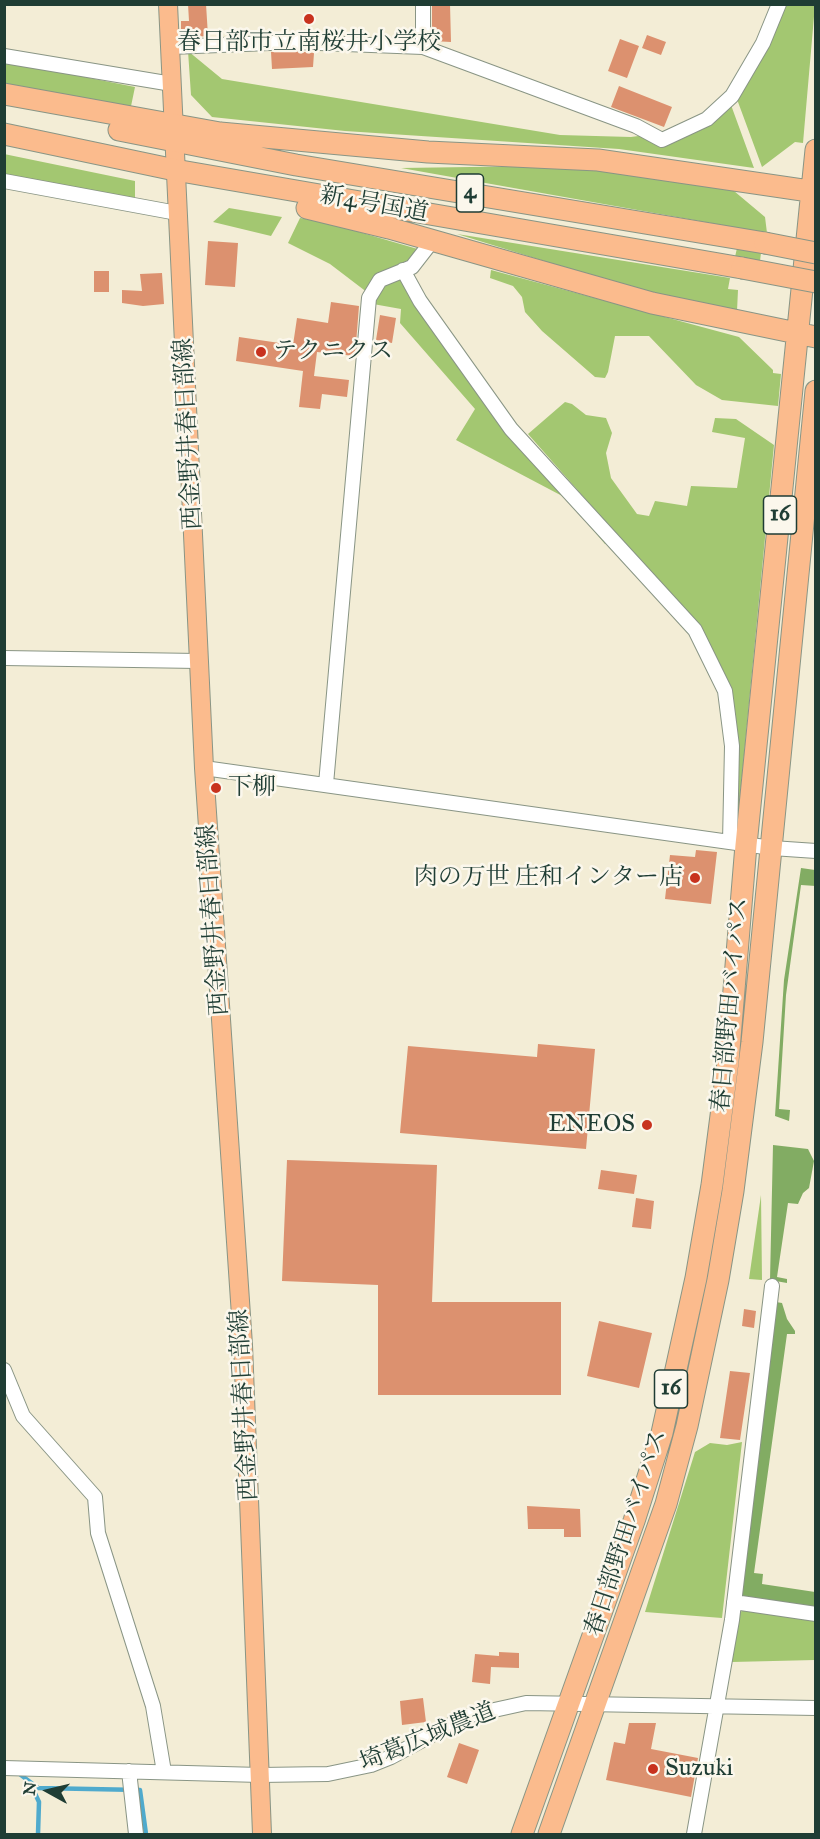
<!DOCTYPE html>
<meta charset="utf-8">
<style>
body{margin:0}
#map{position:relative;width:820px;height:1839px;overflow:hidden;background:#f3edd6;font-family:"IM FELL Great Primer",serif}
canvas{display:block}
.frame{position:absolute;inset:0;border:6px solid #1f3d34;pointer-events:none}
.north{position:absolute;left:18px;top:1761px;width:60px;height:60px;-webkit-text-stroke:4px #fbf7ec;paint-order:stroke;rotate:278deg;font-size:16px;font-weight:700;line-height:24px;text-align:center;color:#1f3d34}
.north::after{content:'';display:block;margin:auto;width:21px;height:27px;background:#1f3d34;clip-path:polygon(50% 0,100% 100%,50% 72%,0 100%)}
</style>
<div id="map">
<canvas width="820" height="1839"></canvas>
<div class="frame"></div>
<div class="north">N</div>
</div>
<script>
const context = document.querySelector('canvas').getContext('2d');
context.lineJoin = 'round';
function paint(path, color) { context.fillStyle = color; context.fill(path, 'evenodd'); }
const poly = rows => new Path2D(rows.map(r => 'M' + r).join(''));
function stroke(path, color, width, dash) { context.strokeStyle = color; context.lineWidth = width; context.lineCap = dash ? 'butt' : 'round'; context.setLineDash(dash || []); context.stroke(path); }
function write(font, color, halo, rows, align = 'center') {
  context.font = font + ' "IM FELL Great Primer","Noto Serif JP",serif'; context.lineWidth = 5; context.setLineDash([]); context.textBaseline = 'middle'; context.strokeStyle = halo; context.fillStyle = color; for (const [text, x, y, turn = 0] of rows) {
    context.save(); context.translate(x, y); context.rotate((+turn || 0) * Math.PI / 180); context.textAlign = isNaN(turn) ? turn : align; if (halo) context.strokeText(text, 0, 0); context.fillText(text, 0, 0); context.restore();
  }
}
paint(poly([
 [784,5,815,5,803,143,795,142,762,167,738,102,738,95],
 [188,51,222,79,560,135,631,137,646,135,662,144,731,105,754,168,619,149,345,131,212,117,191,95],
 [4,61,135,87,130,111,5,88],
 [4,154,135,181,135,199,5,174],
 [541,166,611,169,734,191,765,217,767,233,401,168],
 [229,208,282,217,271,236,213,222],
 [300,218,328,223,421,250,416,257,368,293,330,264,288,243],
 [457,234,730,278,728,289,738,290,737,311,625,286],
 [737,248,761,253,760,261,735,257],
 [491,270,739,337,773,370,773,373,781,374,778,406,722,400,696,385,649,336,615,336,608,372,605,378,595,377,542,331,525,312,522,297,513,286,490,278],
 [400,276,440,342,493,407,609,542,605,544,566,498,456,440,475,409,400,323,401,309,373,304,378,286],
 [565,402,572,404,586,415,606,418,612,433,606,453,611,478,637,514,649,516,655,501,687,506,691,486,737,488,745,438,712,432,715,418,736,419,774,445,738,817,735,820,724,699,672,597,528,434],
 [761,1195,762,1280,749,1279],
 [742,1442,722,1618,645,1612,695,1452,710,1443,727,1445],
 [744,1610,815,1620,815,1660,732,1662,738,1613]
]), '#a3c771');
paint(poly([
 [801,868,815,870,816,886,801,885,786,995,779,1109,790,1110,789,1121,775,1116,784,980],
 [773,1145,808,1149,814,1161,809,1188,803,1193,798,1204,788,1203,777,1277,787,1279,787,1283,770,1280],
 [776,1302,782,1303,787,1319,795,1331,795,1334,787,1334,754,1573,763,1574,762,1584,815,1592,815,1607,744,1597,740,1591]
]), '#82ac63');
stroke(poly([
 [17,1772,38,1788,140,1790,146,1834],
 [31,1785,39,1802,38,1834]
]), '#4faacd', 4.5);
paint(poly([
 [188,4,206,4,208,36,181,38,181,21,189,21],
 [432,4,450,4,451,42,432,41],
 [647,35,666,42,661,55,642,48],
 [620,39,639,46,627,78,608,71],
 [294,51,314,53,313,67,272,69,271,52],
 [619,86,672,107,664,127,611,107],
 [208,241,238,243,235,287,205,285],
 [94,271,109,271,109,292,94,292],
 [162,273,164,304,143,306,122,303,122,290,142,291,140,274],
 [331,302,359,306,355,356,317,352,314,376,349,380,347,397,322,394,320,409,299,407,303,371,236,361,239,337,293,345,297,318,328,323],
 [380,315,396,318,392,343,376,340],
 [696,850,717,852,711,904,665,899,670,855,695,857],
 [538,1044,595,1049,586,1149,400,1133,408,1046,537,1057],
 [287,1160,437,1165,432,1302,561,1302,561,1395,378,1395,378,1285,282,1281],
 [601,1170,637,1175,634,1194,598,1189],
 [636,1198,654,1201,651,1229,632,1227],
 [744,1309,756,1311,754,1328,742,1326],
 [599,1321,652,1333,639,1388,587,1376],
 [730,1371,750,1373,740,1440,720,1438],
 [527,1506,580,1509,581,1537,564,1537,564,1529,528,1529],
 [499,1652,519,1653,519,1668,491,1667,490,1684,472,1682,475,1654,499,1656],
 [423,1698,426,1722,402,1725,400,1701],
 [629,1723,656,1723,651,1749,698,1758,691,1797,606,1780,614,1742,625,1744],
 [459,1743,479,1750,467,1784,447,1777]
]), '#dc916f');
const minor = poly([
 [171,47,294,42,423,47,636,126,662,140,707,119,732,96,763,43,779,4],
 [423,47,423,4],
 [4,56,172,84],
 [4,181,177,213],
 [403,270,420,301,511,429,695,630,725,691,732,746,730,842],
 [4,658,198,661],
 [204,768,772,848,816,851],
 [326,784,369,298,380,280,412,267,433,240],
 [4,1370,23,1416,95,1497,98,1533,153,1706,164,1772],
 [734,1602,816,1614],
 [4,1768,260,1775,328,1774,371,1765,391,1757,467,1716,526,1703,816,1708],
 [129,1771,136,1834],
 [694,1834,732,1620,772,1286]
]);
const major = poly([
 [168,4,204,768,243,1345,262,1834]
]);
const highway = poly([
 [4,94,220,133,428,152,598,160,816,192],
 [119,130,296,165,765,243],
 [4,134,175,170,742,268],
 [307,208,389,228,652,303,816,337],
 [522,1834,634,1521,662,1433,696,1278,712,1185,728,1062,746,845,816,150],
 [549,1834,666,1504,687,1426,718,1280,733,1191,752,1042,816,391]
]);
stroke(minor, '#899585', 16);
stroke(major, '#899585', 20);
stroke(highway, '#899585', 23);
stroke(minor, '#fff', 14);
stroke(major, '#fbbb8d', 18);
stroke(highway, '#fbbb8d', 21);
const highwayBridge = poly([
 [765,243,816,253],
 [742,268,816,282]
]);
stroke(highwayBridge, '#899585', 23, []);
stroke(highwayBridge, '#fbbb8d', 21);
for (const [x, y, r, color] of [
 [309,19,6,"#c8321e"],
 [261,352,6,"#c8321e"],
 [216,788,6,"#c8321e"],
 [695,878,6,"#c8321e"],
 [647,1125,6,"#c8321e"],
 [653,1769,6,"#c8321e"]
]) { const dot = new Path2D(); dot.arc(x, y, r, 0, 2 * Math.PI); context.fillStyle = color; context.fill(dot); stroke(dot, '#fbf7ec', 2); }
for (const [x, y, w] of [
 [470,193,27],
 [780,515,33],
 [671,1389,33]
]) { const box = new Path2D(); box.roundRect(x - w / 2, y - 19, w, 38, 4.5); context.fillStyle = '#fbf7ec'; context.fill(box); stroke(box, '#1f3d34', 1.5); }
write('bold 22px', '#1f3d34', null, [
 ["4",470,193],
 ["16",780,515],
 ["16",671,1389]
]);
write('24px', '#1f3d34', '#fbf7ec', [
 ["春日部市立南桜井小学校",309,43,"center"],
 ["テクニクス",273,352],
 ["下柳",228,788],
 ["肉の万世 庄和インター店",683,878,"right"],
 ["ENEOS",635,1125,"right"],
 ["Suzuki",665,1769]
], 'left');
write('24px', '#1f3d34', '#fbf7ec', [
 ["新4号国道",374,205,10],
 ["西金野井春日部線",189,434,-93],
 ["西金野井春日部線",214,920,-94],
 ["春日部野田バイパス",731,1005,-85],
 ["西金野井春日部線",245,1405,-93],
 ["春日部野田バイパス",627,1533,-72],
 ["埼葛広域農道",428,1738,-22]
]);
</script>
